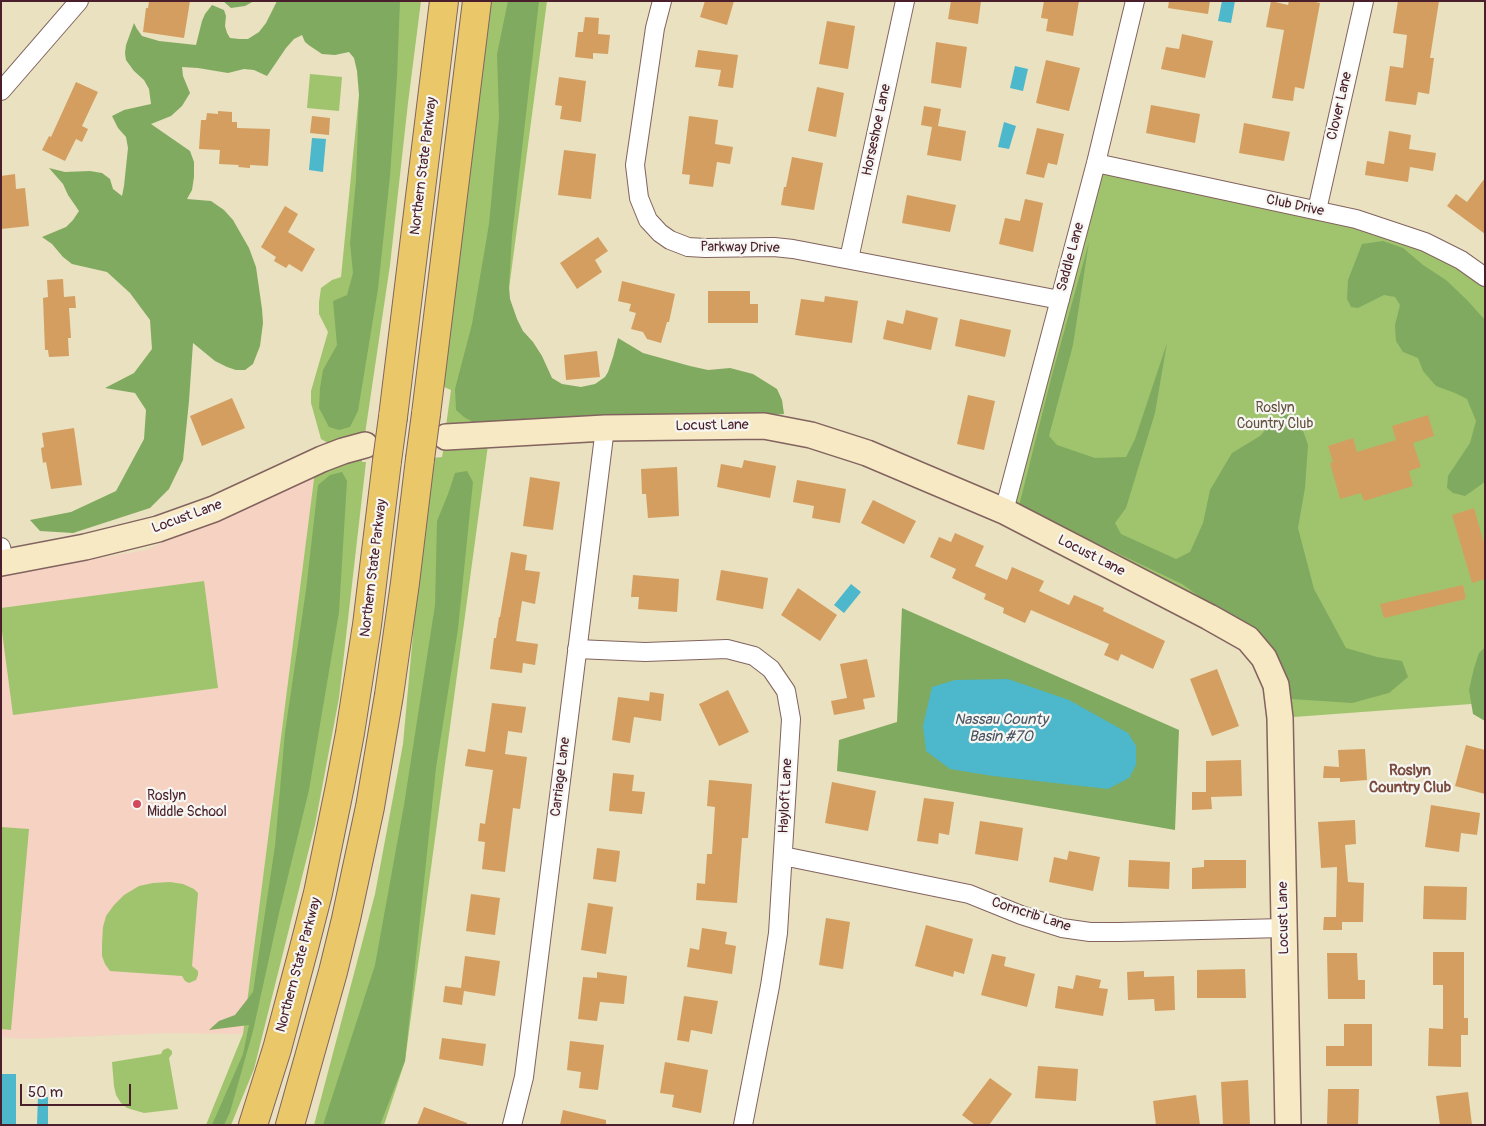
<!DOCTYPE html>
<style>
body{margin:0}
#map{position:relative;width:1486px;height:1126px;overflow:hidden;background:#e9e1bf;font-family:Pangolin,sans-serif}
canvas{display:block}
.frame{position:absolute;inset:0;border:2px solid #4a1f2b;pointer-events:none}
.scale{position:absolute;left:20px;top:1084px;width:111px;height:22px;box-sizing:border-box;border:2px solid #4a1f2b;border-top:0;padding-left:6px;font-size:15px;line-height:18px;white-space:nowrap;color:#4a1f2b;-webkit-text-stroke:4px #f6f6f2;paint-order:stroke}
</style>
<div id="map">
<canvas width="1486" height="1126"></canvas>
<div class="frame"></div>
<div class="scale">50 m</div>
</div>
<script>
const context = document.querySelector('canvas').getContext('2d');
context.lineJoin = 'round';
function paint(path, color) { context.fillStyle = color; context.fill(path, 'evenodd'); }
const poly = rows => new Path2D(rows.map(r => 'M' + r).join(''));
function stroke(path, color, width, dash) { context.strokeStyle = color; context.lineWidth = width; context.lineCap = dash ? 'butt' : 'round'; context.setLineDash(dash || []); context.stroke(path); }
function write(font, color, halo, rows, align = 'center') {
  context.font = font + ' Pangolin,sans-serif'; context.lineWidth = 4.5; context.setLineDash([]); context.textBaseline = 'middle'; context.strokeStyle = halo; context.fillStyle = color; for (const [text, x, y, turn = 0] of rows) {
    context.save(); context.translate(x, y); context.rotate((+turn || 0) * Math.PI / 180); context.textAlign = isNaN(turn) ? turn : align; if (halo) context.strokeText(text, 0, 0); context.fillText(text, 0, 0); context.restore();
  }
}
paint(poly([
 [315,471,243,1034,169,1033,23,1039,1,1037,1,575,146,550]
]), '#f5d2c2');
paint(poly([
 [366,1,421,1,408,103,390,265,365,434,328,443,321,439,311,403,311,391,328,332,319,314,319,302,321,288,332,280,341,277,366,24],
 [487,1,547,1,491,425,446,426,451,390,444,387],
 [310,74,342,77,339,111,307,108],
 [1098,162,1356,219,1485,277,1485,703,1280,718,1264,658,1004,511],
 [488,445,405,1061,384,1125,314,1125,375,894,403,744,419,568,432,458,442,457,444,446],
 [362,455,362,462,366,462,339,698,315,825,254,1069,231,1125,206,1125,243,1034,315,471],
 [204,581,218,688,13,715,1,624,1,608],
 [1,827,29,829,11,1030,1,1029],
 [170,882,183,884,194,889,198,893,192,966,198,971,198,975,196,980,189,983,185,981,182,976,110,971,105,964,102,956,102,944,103,927,106,916,114,905,124,895,139,886,153,883],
 [168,1048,172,1051,172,1054,169,1058,178,1109,144,1113,127,1108,121,1103,116,1095,114,1086,112,1062,161,1054,163,1050]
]), '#a0c46d');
paint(poly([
 [223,1,254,1,245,6,231,8],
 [277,1,400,1,397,77,390,176,378,289,358,411,350,427,339,430,329,427,319,408,320,388,323,370,337,345,333,301,347,295,353,273,350,243,356,180,359,95,357,71,354,58,349,52,335,55,322,54,310,46,305,42,302,35,294,39,286,48,267,76,254,70,244,69,228,73,198,68,182,67,183,76,190,93,182,106,171,116,151,124,190,151,194,162,194,177,192,190,187,199,211,201,224,210,233,220,249,248,256,267,262,309,263,323,260,346,253,364,245,370,236,370,227,367,215,361,193,343,189,401,183,460,169,489,150,508,73,533,40,531,30,520,71,512,116,491,144,439,146,410,135,393,105,388,134,373,152,349,150,320,130,293,107,272,72,264,63,257,52,244,42,237,66,227,73,220,79,211,68,195,63,184,49,168,65,172,90,171,102,173,110,179,113,189,122,196,124,186,128,148,126,137,118,128,112,116,124,110,151,104,149,89,144,80,134,71,126,60,125,53,126,45,134,23,137,29,142,36,159,41,196,45,202,21,205,14,212,5,224,10,226,16,225,26,227,33,230,38,239,39,248,39,259,32,266,23],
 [508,1,539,1,512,236,509,286,510,299,517,319,523,331,533,342,542,356,552,378,562,384,581,387,595,384,605,377,608,372,613,357,618,338,643,353,690,366,708,370,730,368,753,374,777,389,782,400,784,414,754,416,491,425,473,422,464,417,456,410,455,389,472,324,489,224,499,118,497,54],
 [1383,241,1403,248,1423,265,1446,280,1467,300,1485,320,1485,481,1482,484,1465,496,1453,493,1447,488,1448,476,1470,443,1476,421,1467,399,1455,393,1436,386,1423,371,1418,358,1403,352,1396,341,1395,325,1400,305,1395,297,1384,295,1358,308,1351,307,1347,299,1348,280,1362,244],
 [1089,242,1073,345,1049,436,1057,445,1095,458,1126,457,1135,439,1167,343,1155,413,1126,508,1115,523,1121,534,1176,559,1190,552,1203,523,1210,490,1232,453,1260,436,1275,420,1288,414,1301,425,1308,445,1305,488,1298,528,1314,589,1346,648,1377,657,1402,661,1408,677,1389,693,1352,703,1291,699,1245,626,1207,602,1182,584,1019,506,1052,375],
 [467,471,473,482,458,629,436,768,405,1061,380,1125,323,1125,375,965,404,805,435,605,437,521,448,494,455,473],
 [342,472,347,481,339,612,309,790,279,913,253,1031,230,1112,224,1125,212,1125,243,1054,249,1025,209,1030,219,1021,235,1015,253,992,275,846,285,732,306,590,318,485,330,475],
 [902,608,1179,730,1175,830,837,771,839,740,897,722],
 [1485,647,1485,721,1473,714,1469,690,1474,668,1479,653]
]), '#80aa60');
paint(poly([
 [1222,1,1235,1,1231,23,1218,21],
 [1015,66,1028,69,1023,91,1010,88],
 [1004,122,1016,126,1009,149,998,147],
 [312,138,326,139,323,172,309,170],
 [851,584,861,592,844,613,834,605],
 [1008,679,1069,700,1128,733,1136,746,1136,765,1129,778,1108,789,993,776,950,769,926,751,923,726,932,687,955,680],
 [1,1074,16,1074,16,1124,1,1124],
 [38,1097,48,1097,48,1124,37,1124]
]), '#4db7cb');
paint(poly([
 [149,1,190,1,184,38,143,32,146,8,148,8],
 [705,1,734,1,727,25,700,17],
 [951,1,981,1,978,24,948,19],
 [1044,1,1079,1,1073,36,1046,31,1048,19,1041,18],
 [1169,1,1210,1,1208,14,1168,8],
 [1271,1,1288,5,1289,1,1311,1,1320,3,1304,89,1295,87,1293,101,1272,98,1284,30,1266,27],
 [1398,1,1439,1,1430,58,1434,58,1429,94,1418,92,1416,105,1385,101,1390,66,1403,68,1407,35,1393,33],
 [585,17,599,18,598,34,610,35,608,54,593,53,593,59,575,57,578,32,583,32],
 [827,21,855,26,848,69,819,64],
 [1182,34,1213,41,1205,78,1161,69,1166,47,1179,49],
 [936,42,967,47,961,88,931,83],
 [698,50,738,55,733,88,718,86,721,70,695,67],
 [1046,60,1080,68,1069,111,1036,103],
 [559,77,586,81,581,122,560,119,562,106,555,105],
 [76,82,98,92,82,126,88,129,82,142,76,139,65,161,42,150,49,136,51,137],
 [817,87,844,93,836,137,808,131],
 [1151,105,1200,114,1195,143,1146,133],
 [924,106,941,109,938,126,966,131,961,161,927,155,932,127,921,125],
 [218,111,232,112,232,122,237,122,237,128,270,129,268,166,250,165,250,168,238,167,239,165,219,164,220,150,199,149,201,120,206,120,207,113,218,114],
 [312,116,330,118,329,135,310,133],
 [689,116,718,120,715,144,733,147,730,164,717,162,713,187,689,184,690,175,682,174],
 [1244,123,1290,132,1284,161,1239,153],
 [1037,128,1064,134,1057,165,1048,163,1044,178,1026,174],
 [1389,131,1411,135,1409,149,1436,153,1433,171,1410,167,1408,182,1365,175,1367,161,1384,164],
 [564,150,596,154,591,199,558,195],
 [792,157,823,163,814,210,781,205,784,187,786,187],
 [15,174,16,189,25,188,29,226,1,229,1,176],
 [1485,178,1485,234,1447,206,1456,194,1467,202],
 [907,195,956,205,950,232,902,223],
 [1025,199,1043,203,1033,252,999,244,1005,218,1020,221],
 [285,206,298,214,288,232,315,249,302,272,289,264,286,268,274,261,276,257,261,247],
 [598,237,608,251,595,260,602,272,577,289,560,263],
 [63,279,64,297,75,296,76,308,69,308,71,338,68,338,69,356,49,357,48,350,45,350,43,298,48,297,47,280],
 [622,281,675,294,669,322,667,322,661,343,647,339,643,332,631,329,636,313,629,311,631,304,618,301],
 [708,291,750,291,750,304,758,304,758,323,708,323],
 [825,296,858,301,852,343,795,335,801,299,824,302],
 [906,310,938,318,931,350,883,339,887,320,903,324],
 [960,319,1011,330,1005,357,955,346],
 [597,351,600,377,566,380,564,355],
 [968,395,995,401,984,450,957,444],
 [232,398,245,428,202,446,190,416],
 [1428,415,1434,436,1413,443,1421,467,1409,471,1413,486,1364,501,1361,493,1340,499,1330,463,1333,462,1328,446,1353,438,1357,452,1396,440,1392,426],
 [74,428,82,485,51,489,46,462,43,463,41,448,44,447,42,433],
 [744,460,776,466,770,498,717,487,721,464,742,468],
 [677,467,679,516,648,518,646,494,642,494,641,469],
 [530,477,560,482,553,530,523,526],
 [797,480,846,489,840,523,812,518,814,506,793,502],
 [873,500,916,521,904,544,861,523],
 [1474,508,1485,546,1485,579,1472,583,1452,515],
 [955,533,984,546,975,566,1007,580,1012,567,1044,581,1039,591,1069,605,1074,595,1104,608,1103,611,1165,641,1153,669,1121,654,1118,661,1104,655,1109,644,1031,610,1025,623,1003,613,1004,608,984,599,986,594,952,578,956,569,930,557,939,537,951,542],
 [511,552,527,555,525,570,540,572,535,604,522,601,516,641,538,644,535,665,523,663,522,673,490,669,494,638,496,638,499,617,500,617],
 [721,570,768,578,763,609,716,600],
 [633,575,679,579,677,612,638,609,639,597,631,597],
 [1463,585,1466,599,1384,618,1380,604],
 [798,588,837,615,820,641,781,615],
 [867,659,875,697,863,699,865,709,834,715,831,701,847,698,840,664],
 [1217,669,1239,726,1212,736,1190,679],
 [728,690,749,732,719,746,699,704],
 [650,692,664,694,661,721,634,717,630,743,612,740,618,697,649,701],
 [492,703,526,707,522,733,508,731,505,754,527,757,520,809,513,808,505,872,482,869,485,842,478,841,480,823,485,824,493,770,465,766,468,749,485,752],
 [1466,745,1485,750,1485,794,1455,786],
 [1365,749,1367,780,1340,782,1340,778,1323,778,1324,766,1339,767,1338,750],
 [1241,760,1242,796,1211,797,1212,809,1192,810,1192,792,1206,792,1206,761],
 [613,773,634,775,632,791,645,792,642,814,609,811],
 [709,780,752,784,748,838,742,838,737,903,696,900,697,883,705,884,707,854,712,854,715,807,707,806],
 [832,782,876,791,868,831,825,823],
 [924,798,954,802,949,835,939,833,938,844,917,841],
 [1431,805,1480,813,1477,835,1461,833,1459,852,1425,847],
 [1355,820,1356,844,1345,845,1348,882,1364,883,1363,922,1342,922,1342,930,1323,930,1324,917,1336,917,1337,867,1321,868,1318,822],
 [980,821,1023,828,1018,861,975,854],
 [597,848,620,851,616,882,593,879],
 [1069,851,1100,857,1093,891,1049,882,1054,857,1067,860],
 [1129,860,1170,862,1169,889,1128,887],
 [1204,860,1246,860,1246,888,1192,889,1192,868,1204,867],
 [1424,886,1467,887,1466,920,1423,919],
 [471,894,500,898,495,935,466,931],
 [588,903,613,907,606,954,581,950],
 [826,918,850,922,843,969,819,965],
 [926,925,973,939,964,974,954,971,953,977,915,966],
 [702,928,727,932,725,944,736,946,732,974,687,967,690,948,699,950],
 [1433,952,1464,952,1464,1018,1468,1018,1468,1035,1461,1035,1461,1067,1428,1066,1429,1028,1443,1029,1443,985,1433,985],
 [1327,953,1357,953,1358,980,1365,980,1365,999,1328,999],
 [992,954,1006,957,1004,966,1035,974,1027,1007,981,995],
 [465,956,500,961,495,996,464,991,462,1005,443,1002,445,986,461,988],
 [1245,969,1246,998,1197,998,1197,970],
 [1144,971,1144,977,1174,976,1175,1010,1155,1011,1154,999,1128,1000,1127,972],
 [597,972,627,976,624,1004,600,1002,597,1021,578,1019,583,977,597,978],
 [1076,975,1101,980,1099,988,1108,989,1103,1016,1055,1008,1058,986,1073,989],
 [684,996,718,1001,712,1034,691,1030,689,1042,677,1040],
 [1344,1024,1372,1024,1372,1066,1326,1066,1326,1046,1344,1046],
 [442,1038,486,1044,483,1066,439,1059],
 [570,1041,604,1045,598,1090,579,1088,581,1072,567,1070],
 [665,1062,708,1070,701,1113,672,1107,674,1095,660,1093],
 [1038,1066,1078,1069,1076,1101,1035,1098],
 [990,1078,1012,1094,989,1125,975,1125,962,1115],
 [1248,1080,1250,1125,1223,1125,1221,1082],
 [1328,1089,1359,1089,1358,1125,1327,1125],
 [1468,1092,1472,1125,1440,1125,1436,1096],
 [1196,1095,1200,1125,1156,1125,1153,1101],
 [424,1107,467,1123,467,1125,417,1125],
 [563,1110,606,1120,606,1125,560,1125]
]), '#d49e60');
const street = poly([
 [662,1,655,28,635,165,639,198,648,220,660,233,670,240,688,247,705,248,774,247,793,249,1060,300],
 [1,91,79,1],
 [1096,163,1356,219,1425,242,1461,260,1485,277],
 [1317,210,1364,1],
 [849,259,905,1],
 [1004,511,1096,163,1135,1],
 [1,547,4,562],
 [577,649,645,652,727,649,754,656,771,669,786,691,791,719,778,933,770,986,743,1125],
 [783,856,969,894,1021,915,1062,928,1090,932,1119,932,1284,928],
 [512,1125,524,1077,605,428]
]);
const secondary = poly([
 [446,437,605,428,764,426,811,435,867,453,1004,511,1209,617,1248,639,1264,658,1276,685,1280,718,1288,1125],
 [1,563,85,547,158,529,214,509,322,459,343,451,365,445]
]);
const highway = poly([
 [426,414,477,1],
 [393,417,444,1],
 [253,1125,277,1049,305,944,318,893,340,786,350,733,367,625,387,461],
 [290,1125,333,972,346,919,370,807,389,695,405,583,420,459]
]);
stroke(street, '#82635f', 20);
stroke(secondary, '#82635f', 28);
stroke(highway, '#82635f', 30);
stroke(street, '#fff', 18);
stroke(secondary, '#f7e9c3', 25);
stroke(highway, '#eac769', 28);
const highwayBridge = poly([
 [420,459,426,414],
 [387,461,393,417]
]);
stroke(highwayBridge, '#82635f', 30, []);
stroke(highwayBridge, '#eac769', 28);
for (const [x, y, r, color] of [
 [137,804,5,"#d1495b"]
]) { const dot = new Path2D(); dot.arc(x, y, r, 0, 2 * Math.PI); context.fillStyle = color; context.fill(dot); stroke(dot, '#f6f6f2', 2); }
write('14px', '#4a1f2b', '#f6f6f2', [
 ["Clover Lane",1340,106,-77],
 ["Horseshoe Lane",877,130,-78],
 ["Northern State Parkway",424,166,-83],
 ["Club Drive",1295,206,12],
 ["Parkway Drive",740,248,1],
 ["Saddle Lane",1071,257,-75],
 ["Locust Lane",712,426,-1],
 ["Locust Lane",187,517,-20],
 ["Locust Lane",1091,556,27],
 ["Northern State Parkway",374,568,-83],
 ["Carriage Lane",561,777,-83],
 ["Hayloft Lane",786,796,-87],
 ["Corncrib Lane",1031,915,18],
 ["Locust Lane",1284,918,-91],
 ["Northern State Parkway",299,965,-75]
]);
write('14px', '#64513f', '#f6f6f2', [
 ["Roslyn",1275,408],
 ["Country Club",1275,424]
]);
write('14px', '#4a1f2b', '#f6f6f2', [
 ["Roslyn",147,796],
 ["Middle School",147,812]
], 'left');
write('italic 15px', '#4b5463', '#f6f6f2', [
 ["Nassau County",1001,720],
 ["Basin #70",1001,737]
]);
write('bold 15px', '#7a4b3e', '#f6f6f2', [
 ["Roslyn",1410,771],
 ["Country Club",1410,788]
]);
</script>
